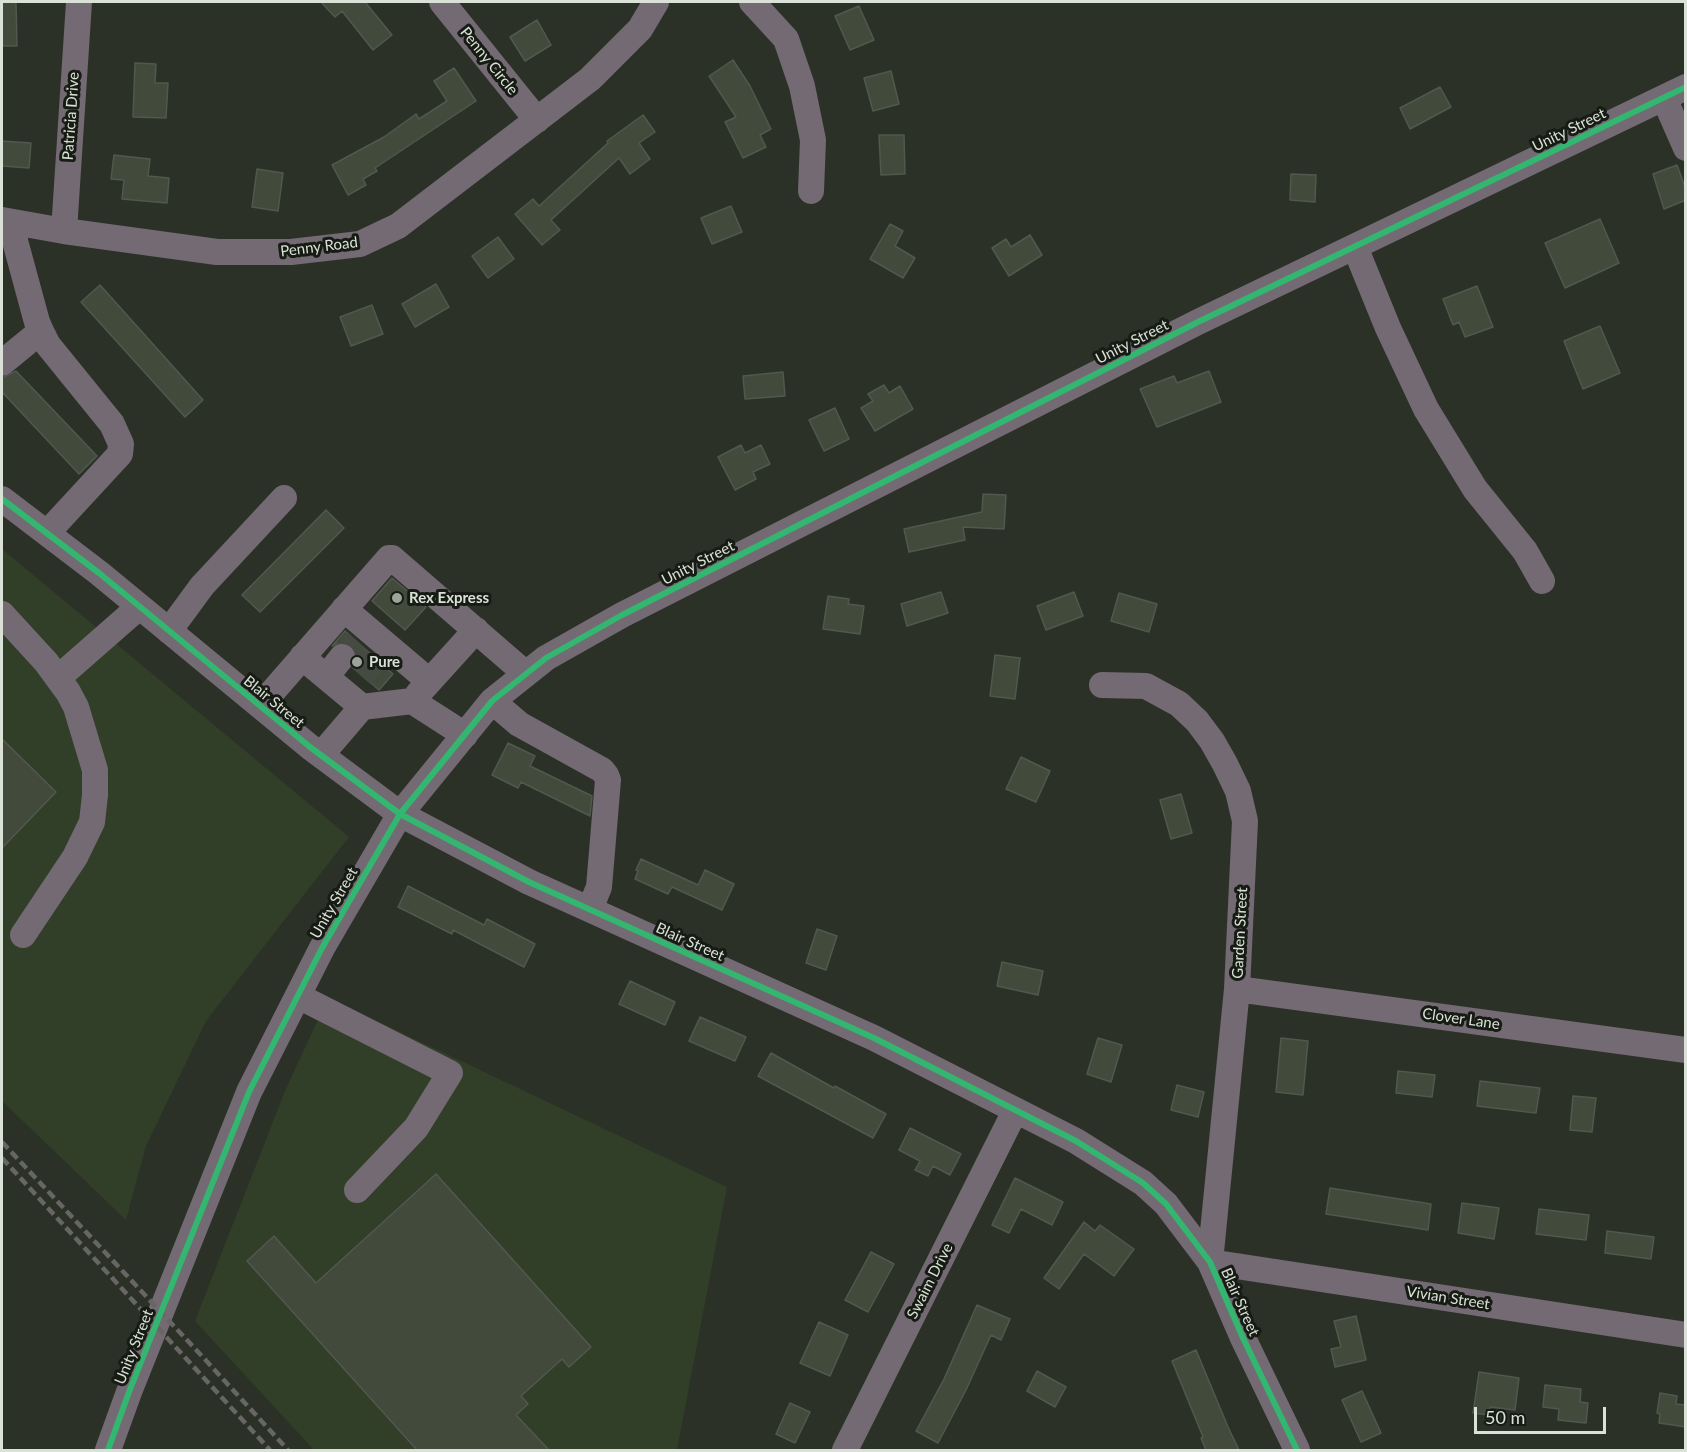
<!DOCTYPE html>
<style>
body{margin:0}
#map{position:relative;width:1687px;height:1452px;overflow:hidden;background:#2c3127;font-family:Lato,sans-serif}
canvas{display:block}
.frame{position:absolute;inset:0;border:3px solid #dae1d6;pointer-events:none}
.scale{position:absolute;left:1474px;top:1407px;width:132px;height:27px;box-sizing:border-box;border:3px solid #dae1d6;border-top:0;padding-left:8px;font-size:18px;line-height:21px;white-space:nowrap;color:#dae1d6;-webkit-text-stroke:4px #161b13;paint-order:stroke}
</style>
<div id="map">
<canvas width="1687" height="1452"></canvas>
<div class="frame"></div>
<div class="scale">50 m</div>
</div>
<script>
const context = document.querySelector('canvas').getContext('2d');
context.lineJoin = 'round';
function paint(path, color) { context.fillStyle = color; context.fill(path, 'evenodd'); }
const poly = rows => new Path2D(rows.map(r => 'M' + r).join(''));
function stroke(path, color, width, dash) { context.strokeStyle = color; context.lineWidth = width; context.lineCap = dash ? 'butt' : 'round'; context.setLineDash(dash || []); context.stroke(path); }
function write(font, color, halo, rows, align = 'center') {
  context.font = font + ' Lato,sans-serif'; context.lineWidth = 6; context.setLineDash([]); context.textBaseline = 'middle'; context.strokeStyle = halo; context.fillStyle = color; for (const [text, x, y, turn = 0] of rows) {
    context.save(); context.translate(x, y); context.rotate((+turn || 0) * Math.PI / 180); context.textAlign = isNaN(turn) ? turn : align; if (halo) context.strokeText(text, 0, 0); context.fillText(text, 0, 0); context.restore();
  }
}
paint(poly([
 [2,549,349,837,206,1021,146,1146,126,1220,2,1101],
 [328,998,727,1187,677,1450,314,1450,195,1321,285,1091]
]), '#313e28');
const building = poly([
 [2,2,16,2,17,46,2,46,2,2],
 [321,2,365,2,392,35,373,50,342,11,335,17,321,2],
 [859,6,874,40,850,50,835,16,859,6],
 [537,20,551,45,525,61,510,37,537,20],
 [733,60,750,86,771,129,760,135,766,147,743,158,725,122,736,117,709,76,733,60],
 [135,63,156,64,155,83,168,83,166,118,133,117,135,63],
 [454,68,476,101,375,168,377,171,363,179,366,185,348,195,332,165,384,137,416,114,419,119,447,101,434,81,454,68],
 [891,71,899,104,873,111,864,78,891,71],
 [1440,87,1451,107,1410,129,1400,108,1440,87],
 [643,115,655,132,639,143,650,159,630,174,619,158,551,220,560,230,542,245,515,214,533,199,539,206,608,143,607,141,643,115],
 [879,135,904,135,905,174,881,175,879,135],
 [2,141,31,143,29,168,2,166,2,141],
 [114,155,150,159,148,176,169,178,167,203,122,199,124,180,111,179,114,155],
 [1677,165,1686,190,1686,200,1664,209,1653,174,1677,165],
 [257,169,283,173,278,211,252,207,257,169],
 [1291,174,1316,175,1315,202,1290,200,1291,174],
 [731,206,742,232,712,244,701,218,731,206],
 [1600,219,1619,263,1565,288,1545,243,1600,219],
 [890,224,903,231,895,246,915,258,903,278,870,259,890,224],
 [1030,235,1042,255,1009,276,992,248,1006,239,1011,247,1030,235],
 [498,237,514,259,488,278,472,256,498,237],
 [436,284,449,307,415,327,402,304,436,284],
 [100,285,203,400,185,417,81,302,100,285],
 [1477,286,1493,327,1465,337,1459,322,1453,325,1443,299,1477,286],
 [372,305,383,334,351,346,340,317,372,305],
 [1600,326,1620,373,1583,389,1564,341,1600,326],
 [16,371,97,456,79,474,2,392,2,378,16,371],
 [1209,371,1221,402,1157,427,1140,389,1174,376,1177,383,1209,371],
 [783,372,785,396,745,399,743,376,783,372],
 [884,385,889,393,900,386,913,409,875,431,861,408,873,401,868,394,884,385],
 [835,408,849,439,824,451,809,420,835,408],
 [741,445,745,453,761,445,770,464,753,472,756,479,735,490,718,457,741,445],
 [983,494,1006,495,1004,529,963,527,965,540,909,552,904,529,982,512,983,494],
 [326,510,344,528,260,612,242,595,326,510],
 [392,578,426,607,405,630,372,601,392,578],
 [941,592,948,613,907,626,901,604,941,592],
 [1074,592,1083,616,1046,630,1037,606,1074,592],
 [1119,593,1157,604,1149,632,1111,621,1119,593],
 [828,596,849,599,848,604,864,606,860,634,823,629,828,596],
 [345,631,393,674,379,690,353,667,357,659,356,651,352,646,344,642,337,643,332,646,345,631],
 [995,655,1020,658,1015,699,990,696,995,655],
 [2,739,56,792,2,848,2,739],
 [508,743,535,756,530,766,592,796,590,816,521,782,518,788,492,775,508,743],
 [1021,757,1050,771,1036,802,1006,789,1021,757],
 [1181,794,1192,833,1171,839,1160,800,1181,794],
 [641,859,698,885,705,870,734,884,722,910,672,887,668,894,635,879,638,871,636,870,641,859],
 [408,886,484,925,487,919,535,944,524,967,453,930,452,934,398,907,408,886],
 [817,929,837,936,826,970,806,963,817,929],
 [1002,962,1043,971,1038,995,997,986,1002,962],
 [630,981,675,1002,665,1025,619,1004,630,981],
 [700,1017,746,1037,735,1061,689,1041,700,1017],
 [1098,1038,1122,1045,1111,1082,1087,1074,1098,1038],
 [1281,1038,1308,1041,1303,1095,1276,1092,1281,1038],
 [771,1053,834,1088,835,1086,886,1114,873,1138,758,1076,771,1053],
 [1398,1071,1435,1075,1432,1097,1396,1093,1398,1071],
 [1480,1081,1540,1088,1536,1113,1477,1106,1480,1081],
 [1177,1085,1204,1092,1198,1117,1171,1110,1177,1085],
 [1573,1096,1596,1098,1592,1132,1570,1130,1573,1096],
 [910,1128,961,1154,950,1175,933,1166,928,1176,915,1170,920,1161,899,1150,910,1128],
 [436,1174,591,1347,569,1367,562,1359,521,1396,528,1404,516,1415,549,1450,417,1450,247,1261,274,1236,316,1283,436,1174],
 [1015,1178,1063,1202,1052,1225,1021,1209,1009,1233,992,1225,1015,1178],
 [1330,1188,1431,1204,1428,1230,1326,1214,1330,1188],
 [1462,1203,1499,1208,1494,1239,1458,1233,1462,1203],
 [1539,1209,1589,1215,1586,1240,1536,1234,1539,1209],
 [1084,1222,1095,1231,1100,1225,1134,1249,1114,1276,1084,1254,1059,1289,1044,1278,1084,1222],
 [1607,1231,1654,1237,1651,1259,1605,1253,1607,1231],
 [871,1252,894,1264,868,1312,845,1300,871,1252],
 [977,1305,1010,1319,1001,1340,991,1335,966,1390,938,1443,916,1431,944,1379,977,1305],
 [1356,1316,1366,1360,1335,1367,1331,1349,1341,1347,1334,1321,1356,1316],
 [819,1322,848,1335,830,1376,800,1363,819,1322],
 [1196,1350,1228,1427,1239,1450,1206,1450,1201,1438,1203,1437,1172,1361,1196,1350],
 [1037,1371,1066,1387,1055,1407,1027,1391,1037,1371],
 [1479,1372,1519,1378,1515,1410,1490,1407,1489,1415,1473,1413,1479,1372],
 [1545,1385,1581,1389,1580,1402,1588,1403,1586,1423,1558,1420,1559,1409,1543,1407,1545,1385],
 [1362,1391,1381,1433,1361,1442,1342,1400,1362,1391],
 [1660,1393,1677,1396,1676,1404,1686,1405,1686,1427,1659,1423,1660,1414,1657,1413,1660,1393],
 [790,1403,810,1412,795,1443,776,1434,790,1403]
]);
paint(building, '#424a3c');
stroke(building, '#52574f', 1.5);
stroke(poly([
 [342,657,357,641],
 [361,676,376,659]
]), '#464b41', 26, [26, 13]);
stroke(poly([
 [442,2,537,120],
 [752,2,786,39,802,86,813,140,811,191],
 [1664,98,1686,148],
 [2,220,64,231,217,252,291,252,360,244,398,226,590,79,640,29,656,2],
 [15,223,15,241,37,322,41,331,48,345,112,424,121,444,120,454,47,533],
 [64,231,79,2],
 [1355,247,1388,328,1426,409,1475,489,1525,551,1542,581],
 [2,363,41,331],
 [2,499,99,573,310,747,400,814,529,882,874,1038,1076,1141,1143,1183,1166,1204,1210,1262,1243,1338,1297,1450],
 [344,609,429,681],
 [2,614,46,662,68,692,76,707,95,770,95,795,92,822,75,857,23,935],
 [169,631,202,586,284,498],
 [302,657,362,707],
 [326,677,342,657],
 [58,678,139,607],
 [1102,685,1146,686,1179,704,1197,721,1212,741,1225,764,1238,791,1245,821,1237,989,1210,1262,1686,1335],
 [418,694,476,630],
 [492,701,519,724,602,770,606,775,608,780,599,887,590,909],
 [260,706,389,558,392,558,526,674],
 [321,755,362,707,412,701,465,735],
 [1237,989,1686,1050],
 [298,996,450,1073,416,1128,357,1190],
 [108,1450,129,1392,249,1092,322,948,400,814,492,701,546,658,622,615,1198,322,1686,87],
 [845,1450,1015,1111]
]), '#736a73', 26);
stroke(poly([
 [2,1142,200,1354,288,1450],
 [2,1158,270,1450]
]), '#686665', 4.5, [9, 4.5]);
stroke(poly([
 [2,499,99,573,310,747,400,814,529,882,874,1038,1076,1141,1143,1183,1166,1204,1210,1262,1243,1338,1297,1450],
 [108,1450,129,1392,249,1092,322,948,400,814,492,701,546,658,622,615,1198,322,1686,87]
]), '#33b770', 6);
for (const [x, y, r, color] of [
 [397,598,6,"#9da399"],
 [357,662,6,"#9da399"]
]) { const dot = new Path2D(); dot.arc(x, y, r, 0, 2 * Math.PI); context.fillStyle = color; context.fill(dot); stroke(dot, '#161b13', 2); }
write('15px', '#dae1d6', '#161b13', [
 ["Penny Circle",489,61,51],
 ["Patricia Drive",71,116,-86],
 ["Unity Street",1569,130,-26],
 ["Penny Road",319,247,-7],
 ["Unity Street",1132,342,-27],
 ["Unity Street",698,563,-27],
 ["Blair Street",274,702,39],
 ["Unity Street",334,903,-60],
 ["Garden Street",1240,933,-87],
 ["Blair Street",690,942,24],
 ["Clover Lane",1461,1019,8],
 ["Swaim Drive",930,1281,-63],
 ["Vivian Street",1448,1298,9],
 ["Blair Street",1240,1302,66],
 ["Unity Street",134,1347,-68]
]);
write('bold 15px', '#dae1d6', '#161b13', [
 ["Rex Express",409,598],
 ["Pure",369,662]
], 'left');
</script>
